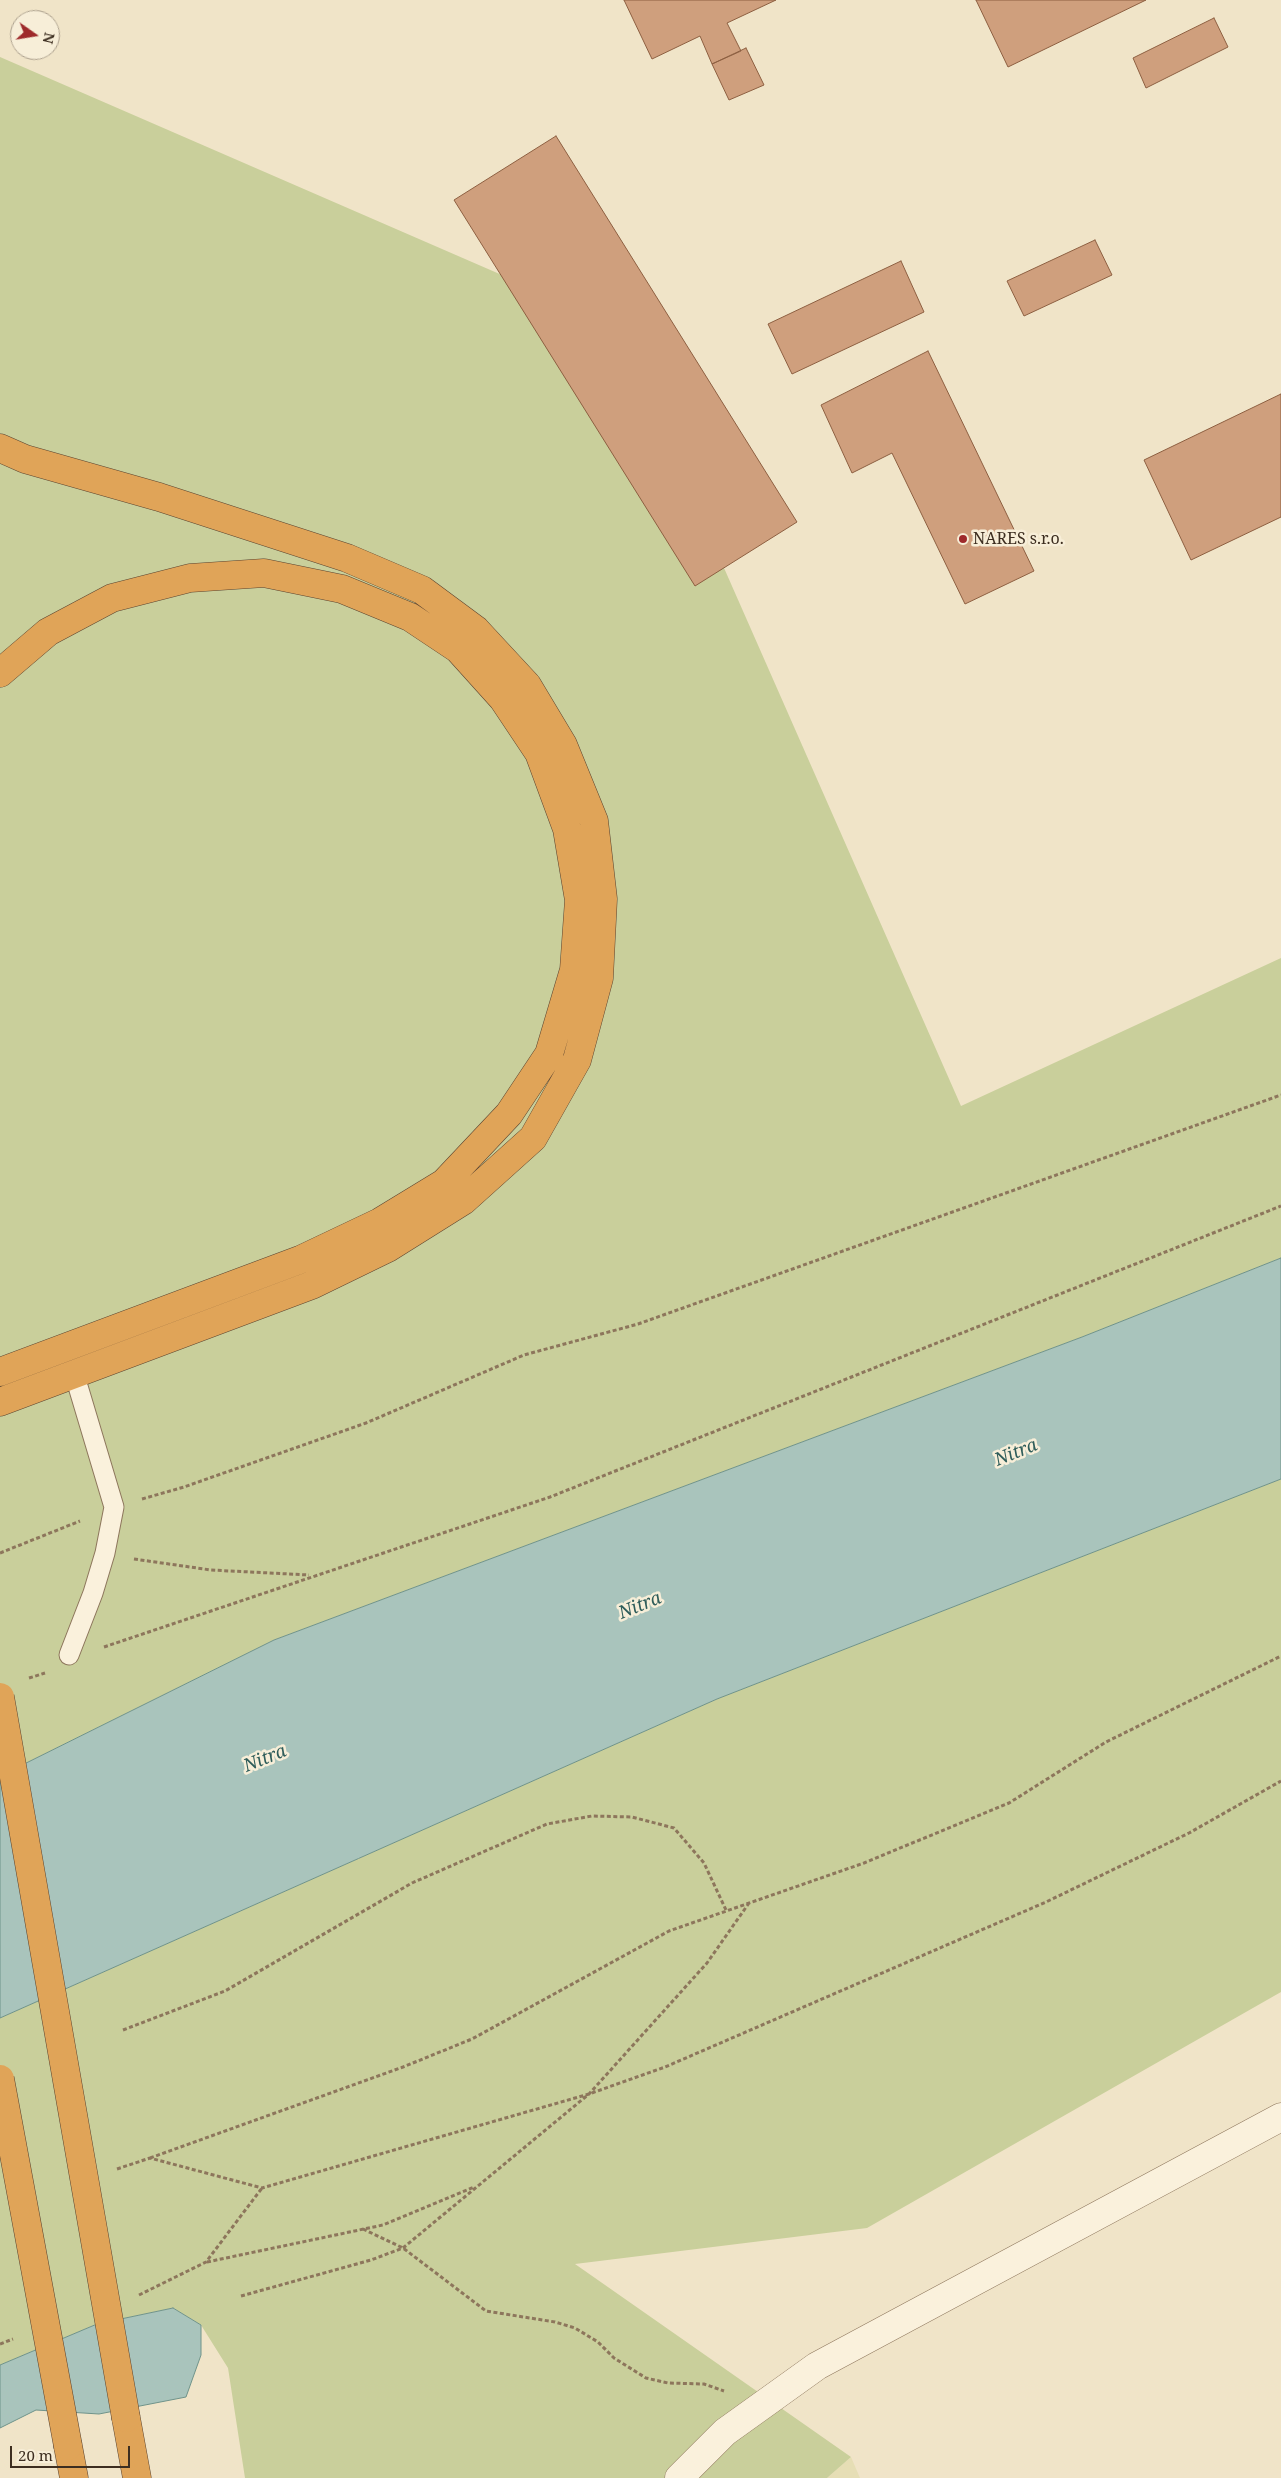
<!DOCTYPE html>
<style>
body{margin:0}
#map{position:relative;width:1281px;height:2478px;overflow:hidden;background:#f0e4c8;font-family:"Noto Serif",serif}
canvas{display:block}
.north{position:absolute;left:10px;top:10px;width:50px;height:50px;box-sizing:border-box;background:#f7eed8;border:1px solid #ada18e;border-radius:50%;rotate:103deg;font-size:14px;font-weight:700;line-height:20px;text-align:center;color:#3d2e20}
.north::after{content:'';display:block;margin:auto;width:18px;height:22px;background:#9e2a2b;clip-path:polygon(50% 0,100% 100%,50% 72%,0 100%)}
.scale{position:absolute;left:10px;top:2446px;width:120px;height:22px;box-sizing:border-box;border:2px solid #3d2e20;border-top:0;padding-left:6px;font-size:15px;line-height:18px;white-space:nowrap;color:#3d2e20;-webkit-text-stroke:4px #f7eed8;paint-order:stroke}
</style>
<div id="map">
<canvas width="1281" height="2478"></canvas>
<div class="north">N</div>
<div class="scale">20 m</div>
</div>
<script>
const context = document.querySelector('canvas').getContext('2d');
context.lineJoin = 'round';
function paint(path, color) { context.fillStyle = color; context.fill(path, 'evenodd'); }
const poly = rows => new Path2D(rows.map(r => 'M' + r).join(''));
function stroke(path, color, width, dash) { context.strokeStyle = color; context.lineWidth = width; context.lineCap = dash ? 'butt' : 'round'; context.setLineDash(dash || []); context.stroke(path); }
function write(font, color, halo, rows, align = 'center') {
  context.font = font + ' "Noto Serif",serif'; context.lineWidth = 5; context.setLineDash([]); context.textBaseline = 'middle'; context.strokeStyle = halo; context.fillStyle = color; for (const [text, x, y, turn = 0] of rows) {
    context.save(); context.translate(x, y); context.rotate((+turn || 0) * Math.PI / 180); context.textAlign = isNaN(turn) ? turn : align; if (halo) context.strokeText(text, 0, 0); context.fillText(text, 0, 0); context.restore();
  }
}
paint(poly([
 [851,2457,860,2478,827,2478]
]), '#e6deb5');
paint(poly([
 [0,57,617,325,961,1106,1281,958,1281,1258,1082,1337,274,1640,0,1776],
 [1281,1479,1281,1992,867,2228,575,2264,851,2457,827,2478,245,2478,228,2368,201,2325,173,2308,97,2324,0,2365,0,2018,717,1699]
]), '#c9cf9b');
const water = poly([
 [1281,1258,1281,1479,717,1699,0,2018,0,1776,274,1640,1082,1337,1281,1258],
 [173,2308,201,2325,201,2355,186,2397,99,2414,36,2410,0,2428,0,2365,97,2324,173,2308]
]);
paint(water, '#a9c4bc');
stroke(water, '#6f938a', 1);
const building = poly([
 [624,0,776,0,727,23,741,51,712,64,700,36,652,59,624,0],
 [976,0,1146,0,1008,67,976,0],
 [1214,18,1228,47,1146,88,1133,58,1214,18],
 [746,48,764,85,729,100,712,64,746,48],
 [556,136,797,522,695,586,454,200,556,136],
 [1095,240,1112,275,1024,316,1007,281,1095,240],
 [901,261,924,312,792,374,768,324,901,261],
 [928,351,1034,571,965,604,892,453,852,473,821,405,928,351],
 [1281,394,1281,517,1191,560,1144,460,1281,394]
]);
paint(building, '#cf9f7d');
stroke(building, '#8d5f41', 1);
const service = poly([
 [69,1655,93,1593,105,1553,114,1507,74,1373]
]);
const minor = poly([
 [679,2478,725,2432,817,2366,1281,2117]
]);
const motorway = poly([
 [0,448,25,459,159,497,347,558,422,590,476,630,527,685,563,745,594,821,603,899,599,978,577,1060,533,1138,463,1201,388,1248,312,1285,0,1402],
 [0,673,48,632,112,598,190,578,264,573,342,589,410,617,458,649,503,699,539,753,567,829,579,900,574,970,549,1054,509,1114,444,1183,380,1222,302,1259,0,1372],
 [126,2418,137,2478],
 [68,2446,74,2478]
]);
stroke(service, '#8d765c', 21);
stroke(minor, '#8d765c', 29);
stroke(motorway, '#5b4430', 29);
stroke(poly([
 [142,1499,184,1487,366,1423,524,1355,638,1324,1281,1095],
 [0,1553,80,1521],
 [134,1559,211,1570,309,1575],
 [104,1647,550,1497,1281,1206],
 [29,1678,45,1673],
 [123,2030,225,1991,412,1883,547,1824,592,1816,632,1817,674,1828,704,1863,726,1910],
 [150,2158,403,2067,472,2039,669,1931,864,1863,1009,1803,1106,1742,1281,1656],
 [117,2169,150,2158,262,2188,589,2094,665,2067,1046,1902,1189,1833,1281,1781],
 [363,2229,403,2248,486,2311,555,2322,575,2328,598,2342,614,2358,646,2378,668,2383,704,2384,724,2391],
 [207,2262,383,2225,474,2187],
 [139,2295,206,2262,262,2188],
 [241,2296,371,2260,403,2248,589,2094,707,1963,749,1903],
 [0,2344,13,2339]
]), '#8d765c', 3, [4, 2.5]);
stroke(service, '#faf1dc', 19);
stroke(minor, '#faf1dc', 28);
stroke(motorway, '#e0a458', 28);
const motorwayBridge = poly([
 [0,1697,126,2418],
 [0,2079,68,2446]
]);
stroke(motorwayBridge, '#5b4430', 29, []);
stroke(motorwayBridge, '#e0a458', 28);
for (const [x, y, r, color] of [
 [963,539,5,"#9e2a2b"]
]) { const dot = new Path2D(); dot.arc(x, y, r, 0, 2 * Math.PI); context.fillStyle = color; context.fill(dot); stroke(dot, '#f7eed8', 2); }
write('16px', '#3d2e20', '#f7eed8', [
 ["NARES s.r.o.",973,539]
], 'left');
write('italic 18px', '#2f5d5a', '#f7eed8', [
 ["Nitra",1016,1453,-22],
 ["Nitra",640,1606,-22],
 ["Nitra",265,1759,-22]
]);
</script>
